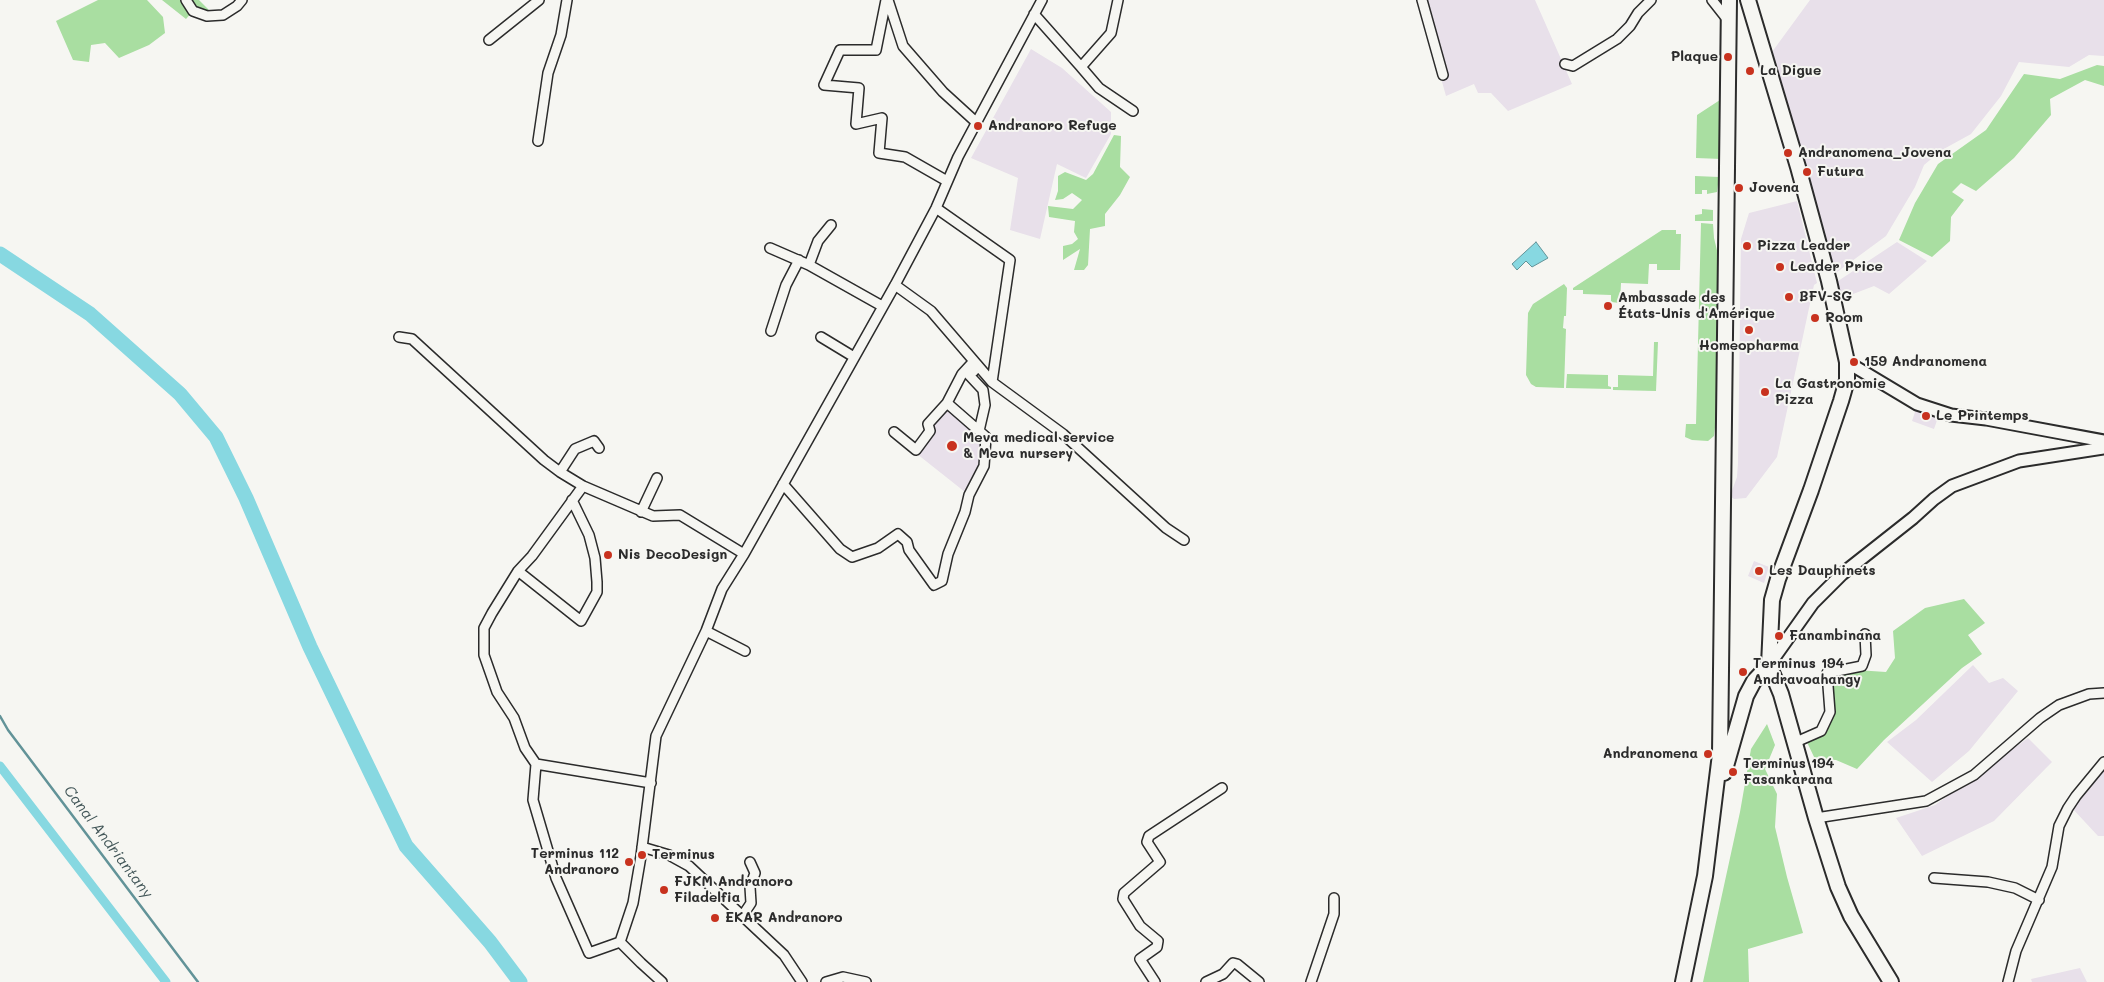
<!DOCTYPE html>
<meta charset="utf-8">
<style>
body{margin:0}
canvas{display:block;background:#f6f6f2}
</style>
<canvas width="2104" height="982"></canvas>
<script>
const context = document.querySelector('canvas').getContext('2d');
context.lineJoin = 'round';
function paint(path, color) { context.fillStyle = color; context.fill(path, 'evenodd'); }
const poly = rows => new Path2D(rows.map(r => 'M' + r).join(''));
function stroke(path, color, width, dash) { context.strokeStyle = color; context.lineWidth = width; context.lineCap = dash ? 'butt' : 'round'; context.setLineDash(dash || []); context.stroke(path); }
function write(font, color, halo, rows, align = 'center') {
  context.font = font + ' Mali,sans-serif'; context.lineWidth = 4; context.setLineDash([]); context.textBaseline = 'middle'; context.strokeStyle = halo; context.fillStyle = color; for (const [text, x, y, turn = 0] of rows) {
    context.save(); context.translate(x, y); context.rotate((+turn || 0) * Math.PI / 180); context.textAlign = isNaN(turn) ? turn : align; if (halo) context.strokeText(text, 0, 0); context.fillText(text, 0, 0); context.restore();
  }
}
paint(poly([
 [1419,0,1535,0,1572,84,1508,111,1491,93,1478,93,1474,84,1446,96],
 [1810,0,2104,0,2104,56,2089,55,2069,67,2019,62,2001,96,1971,134,1942,150,1924,165,1915,187,1886,236,1833,275,1772,52],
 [1031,49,1062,68,1111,112,1111,134,1086,178,1057,164,1040,239,1010,230,1018,178,971,158],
 [1797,201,1817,283,1814,285,1777,457,1746,498,1734,499,1730,496,1737,477,1738,463,1741,239,1749,213],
 [1897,242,1927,261,1889,294,1874,286,1840,299,1832,285],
 [1918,403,1940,412,1934,429,1912,421],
 [947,407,969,428,973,434,981,437,980,466,965,492,917,454,933,432,932,426],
 [1754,561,1769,567,1764,583,1748,576],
 [1973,665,1989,683,2003,678,2018,691,1969,751,1932,782,1887,742,1916,720],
 [2028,738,2052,762,1994,821,1922,856,1896,818,1935,805],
 [2104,768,2104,836,2098,836,2071,807],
 [2080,968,2087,982,2032,982,2031,979]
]), '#e8e0ea');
paint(poly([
 [98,0,147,0,163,17,165,33,149,45,119,58,105,43,91,45,89,62,73,60,56,21],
 [162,0,199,0,209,10,193,11,186,19],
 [2097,65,2104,66,2104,86,2085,80,2050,99,2051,115,2014,158,1976,191,1961,183,1952,192,1964,200,1951,217,1950,241,1932,257,1899,240,1915,203,1938,164,1986,130,2024,74,2060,79],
 [1723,98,1722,159,1696,158,1697,115],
 [1114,135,1121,136,1120,167,1130,177,1120,195,1105,214,1105,226,1090,229,1088,265,1084,270,1074,270,1080,249,1063,260,1063,246,1072,244,1078,239,1074,232,1075,221,1049,217,1048,206,1073,209,1082,200,1072,193,1063,199,1055,200,1058,191,1058,176,1065,172,1086,180,1093,174],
 [1695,176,1719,177,1717,192,1707,194,1707,190,1702,190,1702,194,1695,194],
 [1702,209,1713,210,1713,221,1695,221,1695,215,1702,214],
 [1701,223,1713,224,1714,238,1721,267,1717,411,1714,436,1708,441,1692,440,1685,437,1686,424,1696,424],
 [1662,230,1676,230,1676,234,1681,234,1680,270,1657,270,1657,264,1649,264,1648,284,1621,283,1620,303,1611,302,1611,295,1583,294,1583,290,1573,290,1573,288],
 [1564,284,1567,288,1566,316,1564,316,1563,328,1566,329,1564,388,1536,387,1531,384,1526,375,1528,313,1533,304],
 [1654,342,1658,342,1656,391,1613,390,1613,387,1618,387,1618,375,1653,376],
 [1567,374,1608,375,1608,386,1611,387,1611,389,1566,388],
 [1964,599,1985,623,1968,635,1982,654,1962,668,1884,740,1857,769,1836,760,1815,759,1805,738,1824,731,1830,712,1828,675,1856,670,1886,672,1895,658,1893,631,1925,608],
 [1767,724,1775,745,1765,769,1777,794,1775,827,1787,877,1803,933,1748,949,1749,982,1703,982,1740,812,1751,749]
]), '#a9dea1');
const water = poly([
 [1536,242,1548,258,1532,267,1526,261,1517,270,1512,264,1536,242]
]);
paint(water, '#87d8e1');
stroke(water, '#629398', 1);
stroke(poly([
 [0,716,8,730,198,982]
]), '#629398', 2.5);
stroke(poly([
 [0,766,166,982]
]), '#87d8e1', 9);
stroke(poly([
 [0,254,90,314,180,394,216,437,246,498,310,647,406,846,490,942,520,982]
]), '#87d8e1', 15);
const minor = poly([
 [186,0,193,11,207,16,223,15,237,6,242,0],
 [886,0,876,50,840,50,824,85,859,88,856,124,882,118,879,153,905,157,947,181],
 [888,0,903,46,943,92,977,123],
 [1118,0,1111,33,1081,67,1099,88,1133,111],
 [1422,0,1443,75],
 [1712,0,1727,19],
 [1034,14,1081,67],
 [489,40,539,0],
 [1565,64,1573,66,1617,39,1630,26,1638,13,1651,0],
 [538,141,548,73,561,35,567,0],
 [936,208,1010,260,992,382],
 [770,248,809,265,882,306],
 [809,265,818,241,831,225],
 [895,285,931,311,992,382,1063,434,1166,528,1184,540],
 [771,331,786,285,799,260],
 [399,337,412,339,544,460,560,472,583,486,653,516,680,515,744,554],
 [821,337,854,357],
 [974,361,974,371,969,375,983,390,985,405,979,431],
 [894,432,916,450,930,431,928,424,947,403,962,374,974,361],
 [560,472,575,449,594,441,599,448],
 [783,484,840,549,852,557,878,548,898,534,907,542,909,550,934,585,942,581,948,554,965,512,969,495,984,466,986,437,947,403],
 [583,486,532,556,518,571,492,613,484,628,484,655,497,692,514,718,525,748,536,764,533,800,556,878,589,953,620,942],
 [641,512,657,478],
 [518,571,581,621,597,592,597,582,595,558,589,535,572,500],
 [706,631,745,651],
 [1796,742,1821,731,1830,712,1827,673,1862,666,1866,655,1865,634],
 [536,764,651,783],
 [1816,818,1926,801,1974,775,2040,718,2059,705,2089,694,2104,693],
 [642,847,669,855,689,866,784,955,802,982],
 [1934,878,1988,882,2015,888,2039,900],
 [743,915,751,903,750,887,755,873,750,862],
 [662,982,641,963,620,942,633,903,641,856,656,736,706,631,722,589,744,554,895,285,936,208,958,157,1042,0],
 [826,982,843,977,866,982],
 [1155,982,1140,959,1157,947,1158,941,1140,926,1123,899,1124,893,1160,862,1147,842,1149,836,1222,788],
 [1206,982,1223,974,1233,963,1237,964,1259,982],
 [1311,982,1334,914,1334,898],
 [2008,982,2016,951,2052,867,2059,826,2068,808,2076,796,2104,762]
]);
const tertiary = poly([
 [1847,362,1917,404,1951,415,1986,419,2104,441],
 [1769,665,1813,603,1842,574,1913,518,1934,499,1952,486,2019,461,2104,448]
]);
const primary = poly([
 [1748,0,1798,167,1829,281,1847,362,1847,380,1841,401,1811,490,1778,579,1772,600,1769,665,1781,694,1816,818,1838,887,1851,916,1891,982],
 [1724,773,1746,696,1754,681,1769,665],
 [1683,982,1705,876,1720,754,1729,0]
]);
stroke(minor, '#2b2b2b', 12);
stroke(tertiary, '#2b2b2b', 15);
stroke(primary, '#2b2b2b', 18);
stroke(minor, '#f6f6f2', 9);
stroke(tertiary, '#f6f6f2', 11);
stroke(primary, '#f6f6f2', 14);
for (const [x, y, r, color] of [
 [1728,57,5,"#c8321e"],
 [1750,71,5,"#c8321e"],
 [978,126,5,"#c8321e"],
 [1788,153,5,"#c8321e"],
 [1807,172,5,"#c8321e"],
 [1739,188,5,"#c8321e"],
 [1747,246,5,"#c8321e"],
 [1780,267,5,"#c8321e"],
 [1789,297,5,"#c8321e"],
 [1608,306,5,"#c8321e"],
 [1815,318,5,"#c8321e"],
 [1749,330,5,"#c8321e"],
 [1854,362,5,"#c8321e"],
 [1765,392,5,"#c8321e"],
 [1926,416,5,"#c8321e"],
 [952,446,6,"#c8321e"],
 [608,555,5,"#c8321e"],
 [1759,571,5,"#c8321e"],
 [1779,636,5,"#c8321e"],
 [1743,672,5,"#c8321e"],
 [1708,754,5,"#c8321e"],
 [1733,772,5,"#c8321e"],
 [642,855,5,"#c8321e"],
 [629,862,5,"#c8321e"],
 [664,890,5,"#c8321e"],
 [715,918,5,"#c8321e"]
]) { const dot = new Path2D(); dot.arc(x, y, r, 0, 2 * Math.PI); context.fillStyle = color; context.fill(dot); stroke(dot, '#f6f6f2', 2); }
write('bold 14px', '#2b2b2b', '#f6f6f2', [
 ["Plaque",1718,57,"right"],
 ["La Digue",1760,71],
 ["Andranoro Refuge",988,126],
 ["Andranomena_Jovena",1798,153],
 ["Futura",1817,172],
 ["Jovena",1749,188],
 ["Pizza Leader",1757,246],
 ["Leader Price",1790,267],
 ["BFV-SG",1799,297],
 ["Ambassade des",1618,298],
 ["États-Unis d'Amérique",1618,314],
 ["Room",1825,318],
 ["Homeopharma",1749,346,"center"],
 ["159 Andranomena",1864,362],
 ["La Gastronomie",1775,384],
 ["Pizza",1775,400],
 ["Le Printemps",1936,416],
 ["Meva medical service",963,438],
 ["& Meva nursery",963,454],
 ["Nis DecoDesign",618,555],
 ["Les Dauphinets",1769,571],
 ["Fanambinana",1789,636],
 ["Terminus 194",1753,664],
 ["Andravoahangy",1753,680],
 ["Andranomena",1698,754,"right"],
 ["Terminus 194",1743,764],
 ["Fasankarana",1743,780],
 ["Terminus 112",619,854,"right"],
 ["Andranoro",619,870,"right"],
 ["Terminus",652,855],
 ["FJKM Andranoro",674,882],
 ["Filadelfia",674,898],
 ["EKAR Andranoro",725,918]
], 'left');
write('italic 15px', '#425658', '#f6f6f2', [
 ["Canal Andriantany",108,842,53]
]);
</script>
